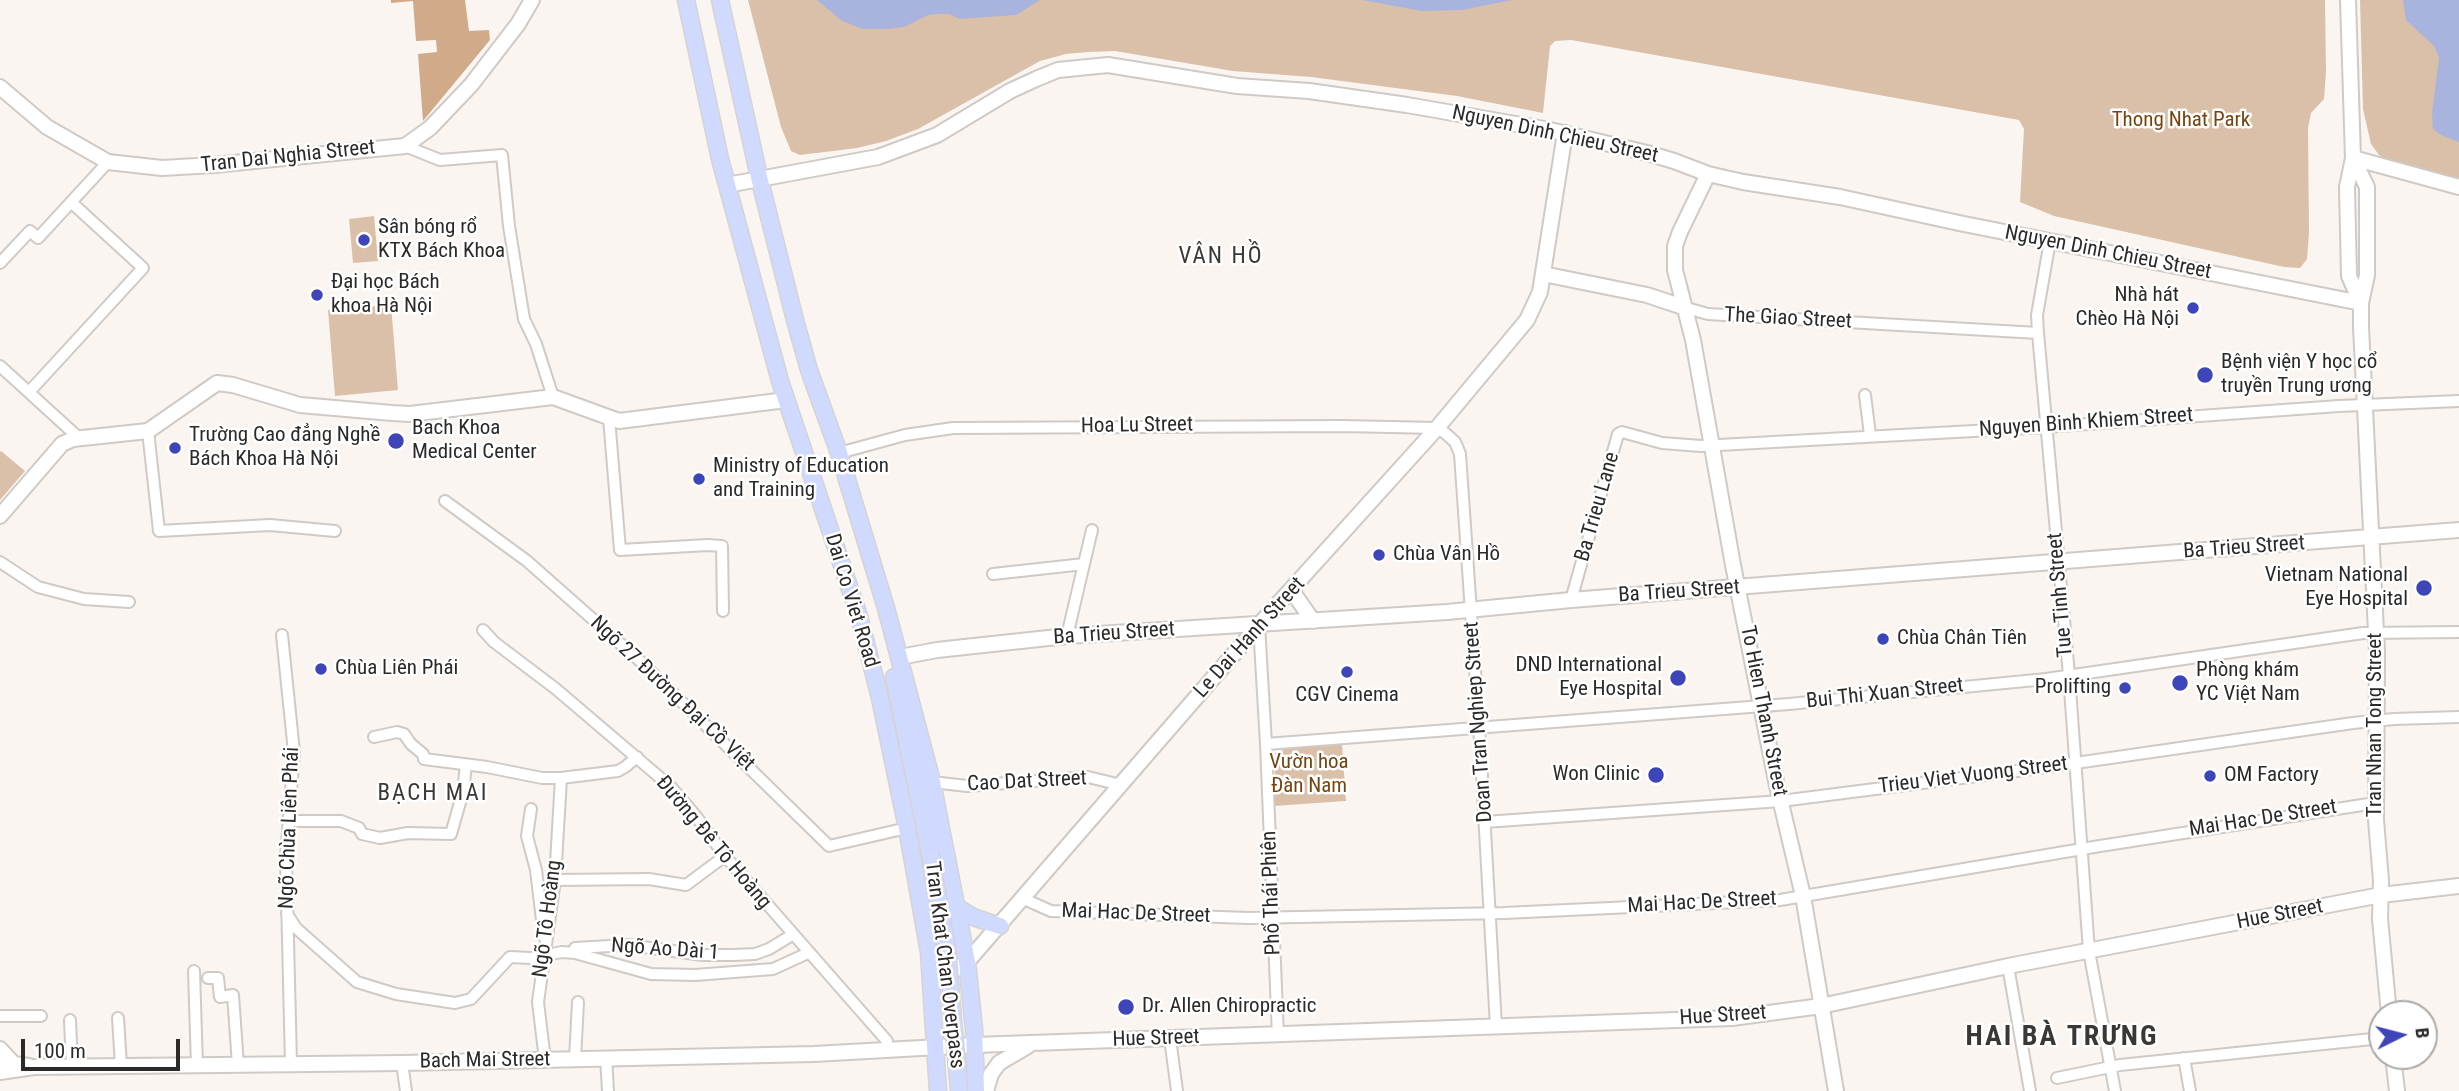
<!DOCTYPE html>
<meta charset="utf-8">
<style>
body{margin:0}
#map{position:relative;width:2459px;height:1091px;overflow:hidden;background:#faf5f1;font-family:"Roboto Condensed",sans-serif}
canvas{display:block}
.north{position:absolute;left:2368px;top:1000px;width:70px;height:70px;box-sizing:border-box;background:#fff;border:2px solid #abaaa9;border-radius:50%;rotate:84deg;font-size:19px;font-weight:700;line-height:28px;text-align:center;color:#2c2a28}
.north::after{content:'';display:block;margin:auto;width:24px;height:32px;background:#3d45b9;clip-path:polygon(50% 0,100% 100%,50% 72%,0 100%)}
.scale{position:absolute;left:21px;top:1039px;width:159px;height:32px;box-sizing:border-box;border:4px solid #2c2a28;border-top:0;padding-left:9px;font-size:21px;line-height:24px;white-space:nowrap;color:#2c2a28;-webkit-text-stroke:5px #fff;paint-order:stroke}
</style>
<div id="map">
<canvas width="2459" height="1091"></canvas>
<div class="north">B</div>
<div class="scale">100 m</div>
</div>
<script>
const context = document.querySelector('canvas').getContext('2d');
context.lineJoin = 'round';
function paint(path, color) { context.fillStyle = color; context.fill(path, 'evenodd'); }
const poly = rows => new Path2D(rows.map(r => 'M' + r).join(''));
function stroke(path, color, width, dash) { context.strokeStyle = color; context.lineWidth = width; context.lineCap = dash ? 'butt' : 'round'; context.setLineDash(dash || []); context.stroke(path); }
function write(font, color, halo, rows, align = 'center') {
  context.font = font + ' "Roboto Condensed",sans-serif'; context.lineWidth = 5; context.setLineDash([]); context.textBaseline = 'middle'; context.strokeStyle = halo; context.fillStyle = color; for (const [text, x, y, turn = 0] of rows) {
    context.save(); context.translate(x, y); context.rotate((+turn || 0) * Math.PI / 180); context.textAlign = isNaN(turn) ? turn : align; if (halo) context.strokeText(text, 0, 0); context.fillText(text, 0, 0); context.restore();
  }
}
paint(poly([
 [748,0,2325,0,2326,72,2324,99,2311,113,2308,128,2309,233,2307,259,2300,268,2284,267,2054,216,2020,202,2024,129,2019,120,1571,40,1555,41,1550,46,1543,113,1457,96,1311,77,1233,71,1115,51,1088,52,1066,54,1040,61,918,129,886,141,857,148,800,155,791,151,781,127],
 [2360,0,2459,0,2459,182,2396,166,2379,155,2371,144,2363,109],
 [374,216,378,261,353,263,349,219],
 [391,305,398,390,335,396,328,310],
 [1,451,25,471,0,500,0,452],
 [1342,744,1346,801,1274,806,1275,753,1288,748]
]), '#dac0a9');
paint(poly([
 [391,0,465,0,469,31,489,30,490,40,423,121,418,54,437,52,436,40,416,41,413,1,391,3]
]), '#d0aa89');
paint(poly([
 [817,0,1040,0,1016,15,960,19,949,14,938,14,928,15,904,27,887,29,863,29,842,21],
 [1362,0,1512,0,1462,10,1422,11],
 [2403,0,2459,0,2459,142,2441,135,2433,129,2432,113,2439,57,2434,46,2406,20]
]), '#a8b3de');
const street = poly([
 [405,146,440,160,502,155,509,226,524,319,536,344,553,397],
 [2050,241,2037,315,2038,333,2069,675,2089,951,2115,1091],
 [0,263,30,231,38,238,108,162],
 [1683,307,1708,314,2038,333],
 [0,366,79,438],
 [29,392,143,268,71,202],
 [1865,395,1870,435],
 [609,418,620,550,708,545,722,546,723,611],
 [148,431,159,531,270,525,335,531],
 [839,453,905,435,953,428,1343,426,1437,428,1445,433,1455,442,1460,454,1480,741,1496,1026],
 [445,501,527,561,640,661,829,846,907,828],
 [0,562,38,587,84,599,129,602],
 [993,574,1084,564],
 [1571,600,1618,434,1622,432,1662,443,1701,446,2046,427,2339,406,2459,401],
 [1259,625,1266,744,1278,1036],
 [483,630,494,642,556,689,671,787,695,815,725,856,887,1041,888,1050],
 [282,635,294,752,286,856,291,1064],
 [1067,636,1092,530],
 [374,737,397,732,404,734,411,744,423,754,424,759,487,767,542,778,561,778,618,771,625,767,637,757],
 [1266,744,1789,704,2046,679,2363,633,2459,632],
 [932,782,967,786,1088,777,1121,785],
 [531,809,527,836,536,870,544,937],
 [289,821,341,821,359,828,362,834,380,838,408,833,451,834,463,792,466,765],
 [1485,822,1781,801,2048,767,2353,723,2394,719,2459,717],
 [555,880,649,879,686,885,725,856],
 [1024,899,1051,911,1248,918,1504,913,1780,900,2100,846,2375,803],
 [287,914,296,928,357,982,396,994,455,1003,471,999,510,957,531,958,562,952,575,953,651,974,695,975,773,969,808,953],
 [575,948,628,945,703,955,734,955,755,954,769,949,792,935],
 [2008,966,2030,1091],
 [194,971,197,1066],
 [208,978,218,978,220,997,233,995,238,1065],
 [0,1016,41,1016],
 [118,1018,121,1066],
 [70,1020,72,1066],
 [1170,1038,1177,1091],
 [606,1058,608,1091],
 [2184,1058,2190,1091],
 [575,1059,578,1002],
 [545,1060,538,1002,555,880,561,778],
 [402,1063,406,1091],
 [2057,1078,2120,1065,2382,1038]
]);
const secondary = poly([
 [2348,0,2353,158,2347,187,2349,276,2361,303],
 [0,87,47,127,108,162,162,168,214,165,405,146,430,128,471,85,518,24,532,0],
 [2353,158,2367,187,2367,275,2361,303,2361,327,2377,652,2376,820,2381,881,2380,919,2389,1014],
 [2353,158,2459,187],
 [1708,174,1680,232,1675,246,1675,270,1693,340,1733,565,1777,786,1803,896,1836,1091],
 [727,185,878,157,937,135,1010,91,1036,79,1058,70,1108,65,1237,86,1309,91,1407,105,1550,130,1647,153,1674,161,1708,174,1743,182,1840,197,1959,223,2361,303],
 [1543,274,1647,295,1683,307],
 [0,516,62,444,73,439,148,431,217,383,233,385,300,405,392,413,410,414,553,397,619,421,786,400],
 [1292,591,1313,621],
 [900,657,937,650,1067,636,1447,612,1571,600,2459,530],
 [931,985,967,962,1259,625,1437,428,1527,320,1540,292,1565,133],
 [0,1049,12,1062],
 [2393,1056,2397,1091],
 [0,1062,29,1066],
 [0,1072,34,1067,402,1063,814,1054,975,1045,1732,1018,1821,1006,2008,966,2381,895,2459,886],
 [986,1091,991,1074,999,1063,1028,1046]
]);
const primary = poly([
 [686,0,720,159,780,381,859,616,880,698,907,828,929,952,938,1091],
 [720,0,759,177,795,320,809,370,839,453,886,608,932,782,967,962,974,1029,976,1091],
 [894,677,930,853],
 [957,907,973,917,1000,926]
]);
stroke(street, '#cfcac6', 14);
stroke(secondary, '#cfcac6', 18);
stroke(primary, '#d5d4d4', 19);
stroke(street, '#fff', 10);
stroke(secondary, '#fff', 14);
stroke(primary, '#d0d9fe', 16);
const primaryBridge = poly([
 [930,853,947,949,959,1091]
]);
stroke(primaryBridge, '#d5d4d4', 19, []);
stroke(primaryBridge, '#d0d9fe', 16);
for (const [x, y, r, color] of [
 [364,240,7,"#3d45b9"],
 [317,295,7,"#3d45b9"],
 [2193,308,7,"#3d45b9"],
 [2205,375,9,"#3d45b9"],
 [396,441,9,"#3d45b9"],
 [175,448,7,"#3d45b9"],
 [699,479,7,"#3d45b9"],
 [1379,555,7,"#3d45b9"],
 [2424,588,9,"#3d45b9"],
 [1883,639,7,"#3d45b9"],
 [321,669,7,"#3d45b9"],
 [1347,672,7,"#3d45b9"],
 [1678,678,9,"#3d45b9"],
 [2180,683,9,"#3d45b9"],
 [2125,688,7,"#3d45b9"],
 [1656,775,9,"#3d45b9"],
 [2210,776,7,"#3d45b9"],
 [1126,1007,9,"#3d45b9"]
]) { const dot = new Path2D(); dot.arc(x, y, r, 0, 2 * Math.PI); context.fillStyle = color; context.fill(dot); stroke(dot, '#fff', 2.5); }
write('21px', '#76450f', '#fff', [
 ["Thong Nhat Park",2181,121],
 ["Vườn hoa",1309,763],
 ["Đàn Nam",1309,787]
]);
write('21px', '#2c2a28', '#fff', [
 ["Nguyen Dinh Chieu Street",1555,135,12],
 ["Tran Dai Nghia Street",288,157,-6],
 ["Nguyen Dinh Chieu Street",2108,253,11],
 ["The Giao Street",1788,319,3],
 ["Nguyen Binh Khiem Street",2086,423,-4],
 ["Hoa Lu Street",1137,426,-1],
 ["Ba Trieu Lane",1598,507,-74],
 ["Ba Trieu Street",2244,548,-4],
 ["Ba Trieu Street",1679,592,-4],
 ["Tue Tinh Street",2061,595,-95],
 ["Dai Co Viet Road",851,601,73],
 ["Ba Trieu Street",1114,634,-4],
 ["Le Dai Hanh Street",1250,638,-48],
 ["Ngõ 27 Đường Đại Cồ Việt",672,694,43],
 ["Bui Thi Xuan Street",1885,694,-6],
 ["To Hien Thanh Street",1763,711,79],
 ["Doan Tran Nghiep Street",1479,722,-94],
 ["Tran Nhan Tong Street",2376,725,-90],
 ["Trieu Viet Vuong Street",1973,776,-7],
 ["Cao Dat Street",1027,782,-3],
 ["Mai Hac De Street",2263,819,-9],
 ["Ngõ Chùa Liên Phái",290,828,-88],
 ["Đường Đê Tô Hoàng",713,843,50],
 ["Phố Thái Phiên",1272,893,-92],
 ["Mai Hac De Street",1702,903,-3],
 ["Mai Hac De Street",1136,914,2],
 ["Hue Street",2280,915,-11],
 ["Ngõ Tô Hoàng",548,919,-83],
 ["Ngõ Ao Dài 1",665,950,4],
 ["Tran Khat Chan Overpass",944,965,83],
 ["Hue Street",1723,1016,-4],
 ["Hue Street",1156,1039,-2],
 ["Bach Mai Street",485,1061,-1]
]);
write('21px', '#2c2a28', '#fff', [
 ["Sân bóng rổ",378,228],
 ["KTX Bách Khoa",378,252],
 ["Đại học Bách",331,283],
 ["khoa Hà Nội",331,307],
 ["Nhà hát",2179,296,"right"],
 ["Chèo Hà Nội",2179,320,"right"],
 ["Bệnh viện Y học cổ",2221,363],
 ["truyền Trung ương",2221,387],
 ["Bach Khoa",412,429],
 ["Medical Center",412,453],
 ["Trường Cao đẳng Nghề",189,436],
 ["Bách Khoa Hà Nội",189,460],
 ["Ministry of Education",713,467],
 ["and Training",713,491],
 ["Chùa Vân Hồ",1393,555],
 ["Vietnam National",2408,576,"right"],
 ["Eye Hospital",2408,600,"right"],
 ["Chùa Chân Tiên",1897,639],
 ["DND International",1662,666,"right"],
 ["Eye Hospital",1662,690,"right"],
 ["Chùa Liên Phái",335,669],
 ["Phòng khám",2196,671],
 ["YC Việt Nam",2196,695],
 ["Prolifting",2111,688,"right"],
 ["CGV Cinema",1347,696,"center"],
 ["Won Clinic",1640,775,"right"],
 ["OM Factory",2224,776],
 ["Dr. Allen Chiropractic",1142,1007]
], 'left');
context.letterSpacing = '2px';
write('23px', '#3a3734', '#fff', [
 ["VÂN HỒ",1221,257],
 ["BẠCH MAI",433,794]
]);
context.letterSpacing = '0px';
context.letterSpacing = '2px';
write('bold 28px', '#3a3734', '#fff', [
 ["HAI BÀ TRƯNG",2062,1038]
]);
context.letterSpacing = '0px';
</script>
